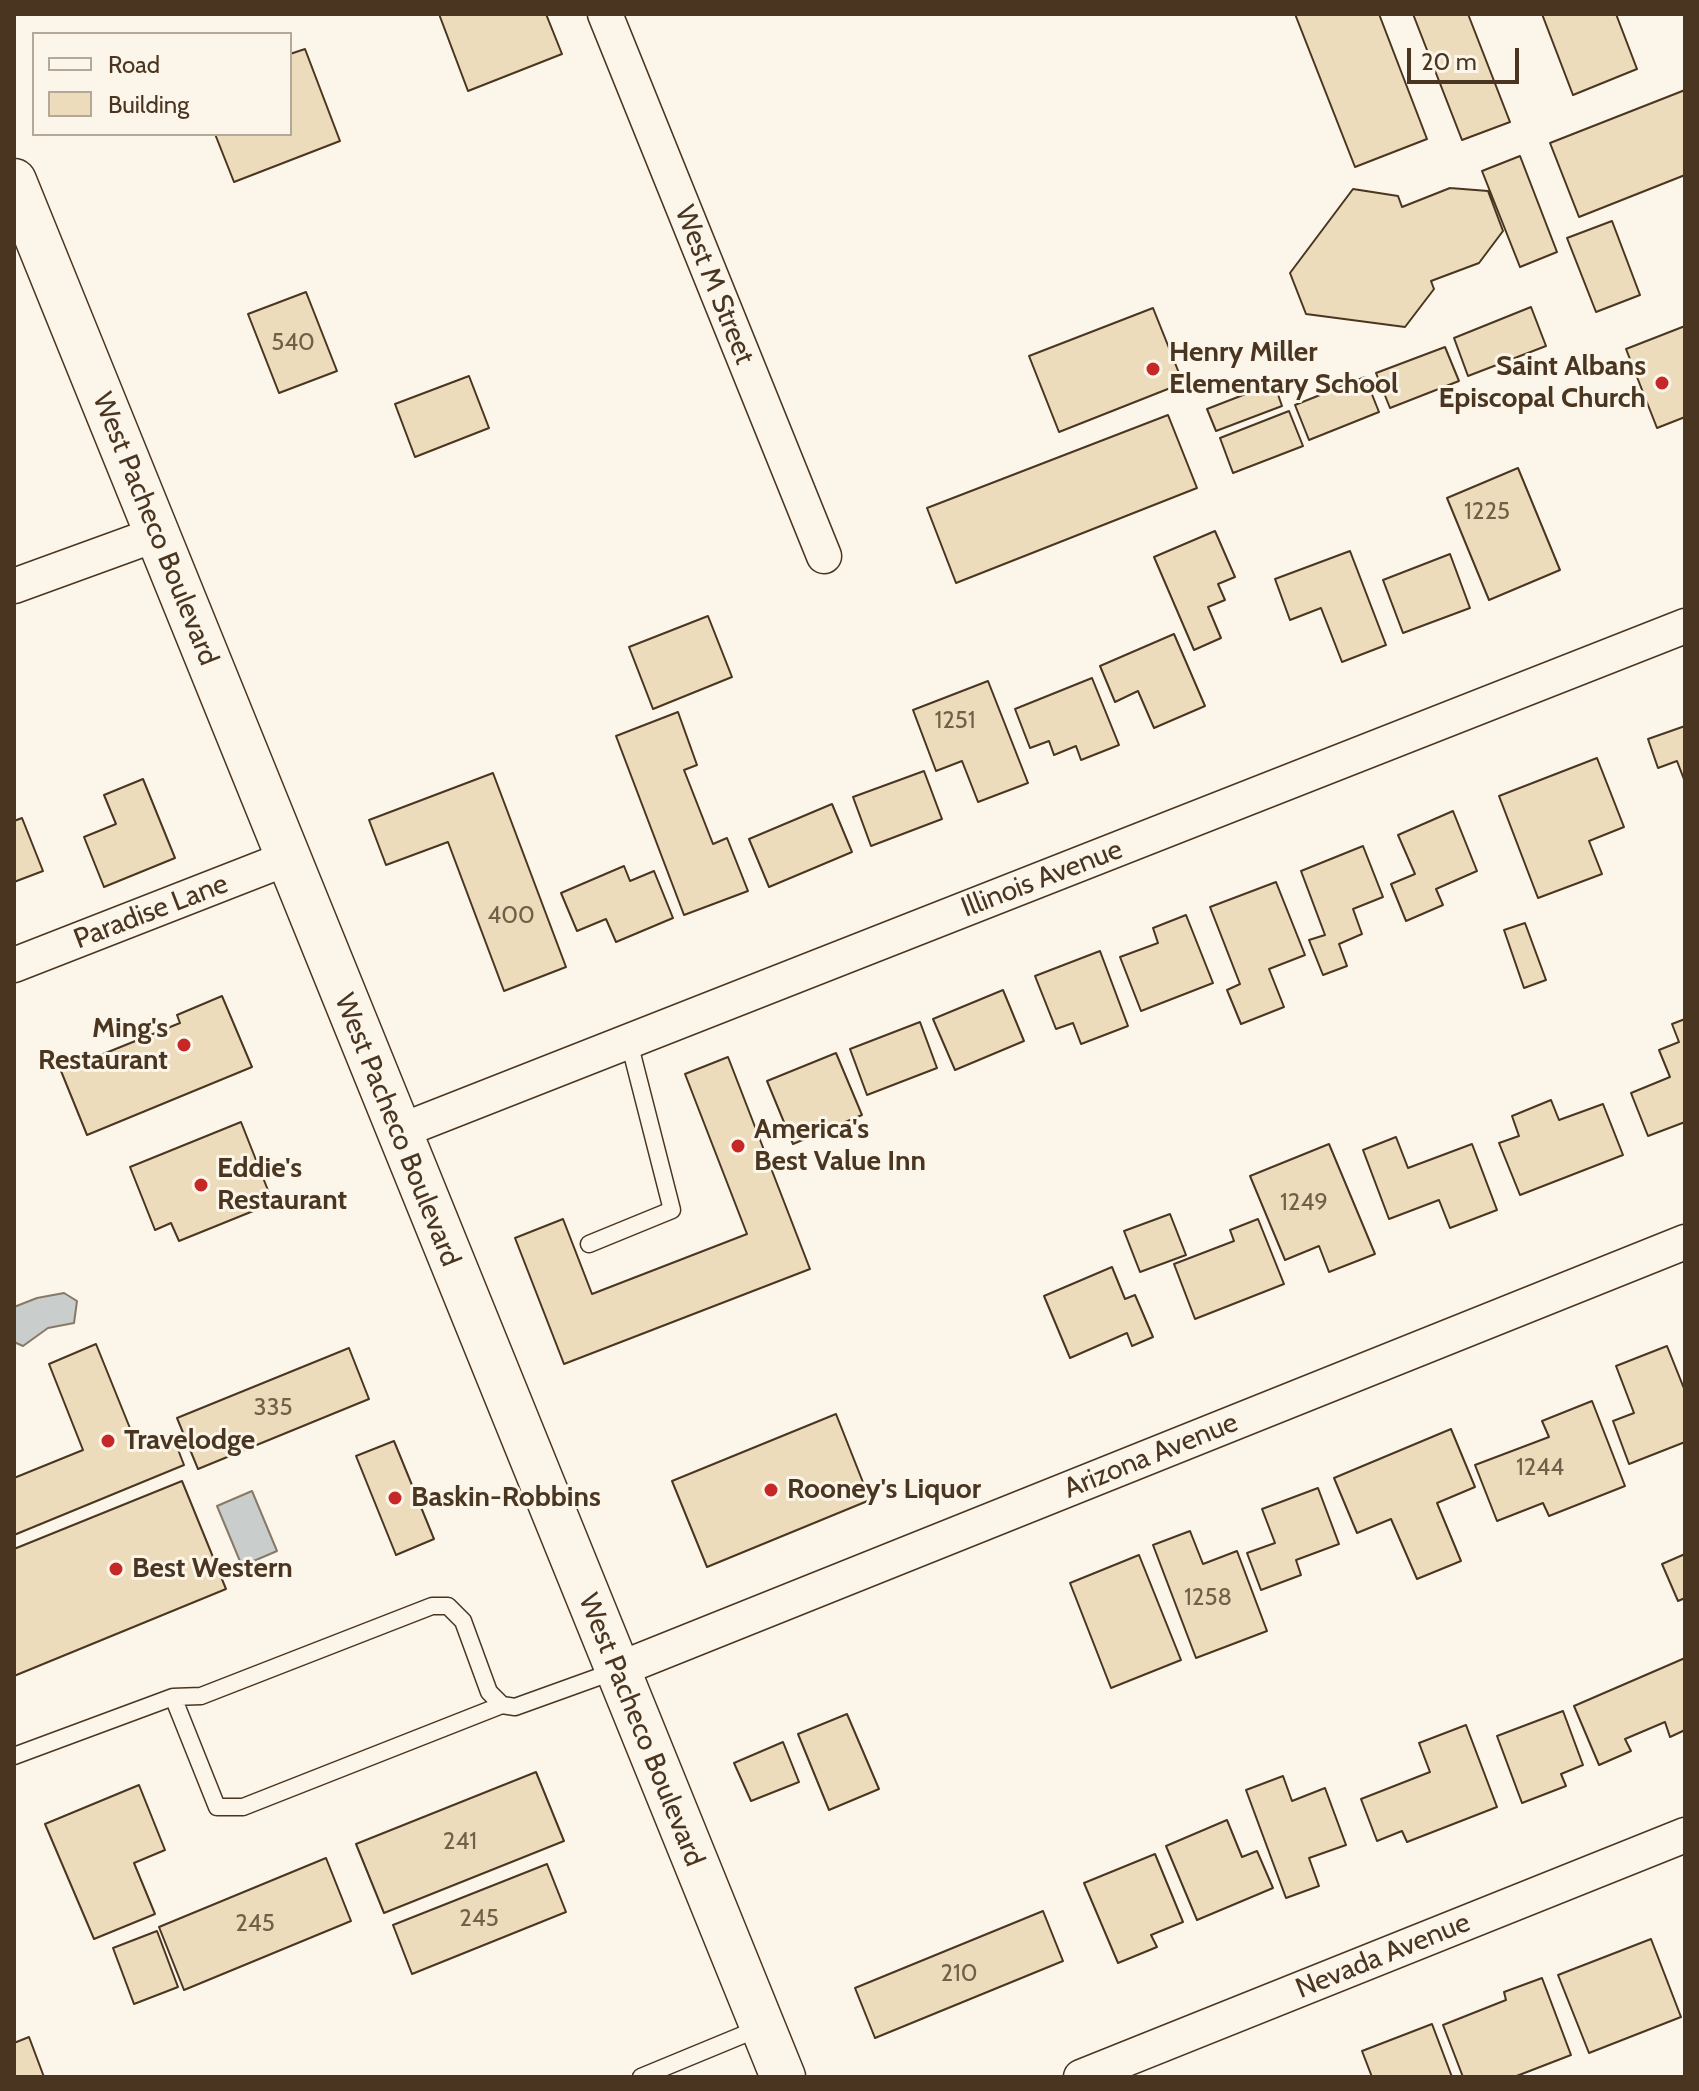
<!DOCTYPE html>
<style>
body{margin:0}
#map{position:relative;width:1699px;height:2091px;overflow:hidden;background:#fbf6e9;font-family:Cabin,sans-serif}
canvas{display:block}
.frame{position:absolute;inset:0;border:16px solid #4a3520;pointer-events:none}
.legend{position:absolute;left:32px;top:32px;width:260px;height:104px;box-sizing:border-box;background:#fbf6e9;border:2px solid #b4a999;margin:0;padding:10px 14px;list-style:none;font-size:24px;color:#4a3520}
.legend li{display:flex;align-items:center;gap:16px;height:40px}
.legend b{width:40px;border:2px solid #b4a999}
.scale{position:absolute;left:1407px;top:48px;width:112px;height:36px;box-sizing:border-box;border:4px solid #4a3520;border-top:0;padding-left:10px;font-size:24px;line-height:28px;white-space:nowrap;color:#4a3520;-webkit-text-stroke:6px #fbf6e9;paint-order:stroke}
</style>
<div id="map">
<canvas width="1699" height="2091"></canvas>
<div class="frame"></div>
<ul class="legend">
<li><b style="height:10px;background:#fbf6e9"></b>Road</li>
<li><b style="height:22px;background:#ecdcbc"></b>Building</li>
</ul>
<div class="scale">20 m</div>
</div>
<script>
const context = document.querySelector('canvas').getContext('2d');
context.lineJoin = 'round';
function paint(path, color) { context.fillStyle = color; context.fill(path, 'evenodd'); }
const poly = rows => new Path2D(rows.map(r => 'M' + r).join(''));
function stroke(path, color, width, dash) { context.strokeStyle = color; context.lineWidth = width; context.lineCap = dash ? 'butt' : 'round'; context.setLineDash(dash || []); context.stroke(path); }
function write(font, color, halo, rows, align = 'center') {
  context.font = font + ' Cabin,sans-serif'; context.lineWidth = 6; context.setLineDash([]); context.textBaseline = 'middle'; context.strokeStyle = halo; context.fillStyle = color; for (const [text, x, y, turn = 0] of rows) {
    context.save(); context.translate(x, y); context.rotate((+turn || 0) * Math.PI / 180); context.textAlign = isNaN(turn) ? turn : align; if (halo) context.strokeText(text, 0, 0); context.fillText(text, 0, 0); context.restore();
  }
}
const water = poly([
 [64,1293,77,1301,74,1323,48,1328,23,1346,14,1342,14,1307,37,1298,64,1293],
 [252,1491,277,1551,242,1566,217,1506,252,1491]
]);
paint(water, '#c9cecd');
stroke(water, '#887966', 2);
const building = poly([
 [439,14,546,14,562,54,468,91,439,14],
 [1295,14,1379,14,1427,139,1355,167,1295,14],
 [1413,14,1468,14,1510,122,1462,140,1413,14],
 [1542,14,1616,14,1637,69,1573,95,1542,14],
 [305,49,340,141,234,182,215,134,290,134,290,54,305,49],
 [1685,90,1685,175,1579,217,1550,143,1685,90],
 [1520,156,1557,252,1520,267,1482,171,1520,156],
 [1450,188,1488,191,1503,231,1479,263,1431,281,1434,289,1405,327,1306,314,1290,273,1353,189,1398,196,1402,207,1450,188],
 [1612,221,1640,295,1596,312,1567,238,1612,221],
 [306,292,337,371,279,393,248,314,306,292],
 [1531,307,1546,346,1468,376,1454,338,1531,307],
 [1153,308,1183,383,1059,432,1029,356,1153,308],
 [1685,326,1685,417,1657,428,1626,349,1685,326],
 [1445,347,1459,381,1390,408,1376,373,1445,347],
 [469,376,489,428,415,457,395,404,469,376],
 [1365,377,1379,412,1309,440,1295,405,1365,377],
 [1274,383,1282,406,1216,431,1207,409,1274,383],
 [1289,411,1303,446,1233,473,1220,438,1289,411],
 [1168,415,1197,488,956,583,927,508,1168,415],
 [1518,468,1560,570,1489,600,1447,498,1518,468],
 [1215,531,1235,577,1218,584,1225,600,1208,607,1221,638,1194,650,1154,557,1215,531],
 [1350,551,1386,645,1342,662,1321,608,1290,620,1275,579,1350,551],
 [1450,554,1470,608,1403,633,1383,580,1450,554],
 [708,616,732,677,653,709,629,647,708,616],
 [1174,634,1205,706,1154,728,1138,691,1115,702,1100,666,1174,634],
 [1092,678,1119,745,1081,760,1076,746,1054,755,1049,741,1030,748,1015,709,1092,678],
 [988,681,1028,783,978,802,962,761,936,771,913,710,988,681],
 [678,712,697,765,684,770,713,844,727,838,748,891,684,915,616,736,678,712],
 [1685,726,1685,782,1677,761,1658,768,1648,739,1685,726],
 [1597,758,1624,827,1589,841,1602,874,1538,898,1499,796,1597,758],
 [924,771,942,819,871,846,853,797,924,771],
 [493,773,566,967,504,991,448,842,386,865,369,820,493,773],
 [143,779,175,858,104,887,84,837,116,824,104,795,143,779],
 [832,804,852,852,769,887,749,839,832,804],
 [1453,811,1477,871,1436,889,1443,905,1406,921,1391,884,1415,874,1398,835,1453,811],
 [22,818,43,871,14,882,14,821,22,818],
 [1363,846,1383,897,1353,909,1362,934,1339,944,1347,966,1323,975,1309,940,1325,935,1301,871,1363,846],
 [624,866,630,881,654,871,673,918,616,942,606,919,577,931,561,893,624,866],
 [1276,882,1305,955,1269,969,1284,1007,1241,1024,1227,990,1240,984,1210,907,1276,882],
 [1186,915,1213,983,1141,1011,1120,957,1158,943,1153,928,1186,915],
 [1525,923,1546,980,1524,988,1504,930,1525,923],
 [1100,951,1128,1026,1081,1044,1073,1023,1056,1029,1035,976,1100,951],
 [1003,990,1024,1041,955,1070,933,1019,1003,990],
 [222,996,252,1067,87,1135,61,1071,180,1023,177,1015,222,996],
 [1685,1019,1685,1122,1648,1136,1631,1093,1670,1077,1659,1050,1679,1042,1672,1024,1685,1019],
 [920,1022,937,1068,867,1095,850,1049,920,1022],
 [836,1053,862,1115,793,1144,767,1081,836,1053],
 [728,1057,810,1269,564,1364,515,1238,563,1219,592,1294,747,1234,685,1074,728,1057],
 [1551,1100,1559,1120,1603,1104,1623,1155,1520,1195,1499,1143,1519,1136,1512,1116,1551,1100],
 [241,1122,273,1203,179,1241,171,1223,155,1230,130,1167,241,1122],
 [1396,1137,1408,1168,1472,1144,1497,1210,1450,1228,1439,1200,1389,1219,1363,1150,1396,1137],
 [1329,1144,1375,1254,1329,1272,1319,1246,1285,1260,1250,1176,1329,1144],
 [1170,1214,1186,1255,1140,1272,1124,1231,1170,1214],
 [1258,1219,1284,1284,1195,1319,1174,1264,1234,1241,1230,1230,1258,1219],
 [1112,1267,1125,1299,1135,1295,1153,1337,1132,1346,1127,1333,1070,1358,1044,1296,1112,1267],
 [96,1344,138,1448,172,1434,184,1465,14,1535,14,1478,83,1450,49,1364,96,1344],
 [1667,1346,1685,1391,1685,1442,1629,1464,1613,1421,1634,1413,1616,1366,1667,1346],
 [349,1348,369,1399,198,1469,177,1418,349,1348],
 [1592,1401,1625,1486,1549,1516,1543,1503,1497,1521,1475,1465,1549,1437,1542,1421,1592,1401],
 [836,1414,870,1500,707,1567,672,1481,836,1414],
 [1451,1429,1475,1487,1437,1503,1461,1561,1417,1579,1391,1519,1357,1533,1334,1478,1451,1429],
 [394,1441,434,1539,396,1555,356,1456,394,1441],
 [182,1481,226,1589,14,1676,14,1549,182,1481],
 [1318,1488,1339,1544,1296,1560,1301,1575,1261,1590,1247,1553,1275,1543,1262,1509,1318,1488],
 [1190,1531,1203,1564,1237,1551,1267,1631,1196,1658,1153,1545,1190,1531],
 [1685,1554,1685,1598,1678,1601,1662,1564,1685,1554],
 [1139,1555,1181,1660,1111,1688,1070,1583,1139,1555],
 [1685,1658,1685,1730,1670,1737,1665,1722,1625,1739,1631,1751,1599,1765,1574,1706,1685,1658],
 [1563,1711,1583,1765,1561,1774,1566,1786,1522,1803,1497,1736,1563,1711],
 [847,1714,879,1789,829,1810,798,1734,847,1714],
 [1466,1725,1497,1807,1407,1842,1402,1831,1377,1841,1361,1799,1430,1772,1419,1743,1466,1725],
 [783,1742,799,1782,751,1801,734,1763,783,1742],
 [536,1772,564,1841,384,1913,356,1844,536,1772],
 [1283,1776,1292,1801,1325,1788,1346,1845,1309,1858,1319,1886,1286,1898,1246,1790,1283,1776],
 [139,1785,165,1850,134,1863,155,1914,94,1939,45,1824,139,1785],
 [1227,1820,1242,1857,1257,1851,1273,1888,1197,1920,1166,1846,1227,1820],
 [1155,1854,1183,1922,1151,1935,1157,1947,1118,1963,1084,1883,1155,1854],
 [326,1858,351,1921,184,1990,159,1927,326,1858],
 [547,1864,566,1912,412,1974,393,1925,547,1864],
 [1043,1911,1063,1961,875,2038,855,1988,1043,1911],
 [157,1931,178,1987,134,2004,113,1948,157,1931],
 [1651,1939,1681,2017,1589,2053,1558,1975,1651,1939],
 [1542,1978,1571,2055,1514,2077,1463,2077,1443,2025,1506,2000,1504,1992,1542,1978],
 [1432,2024,1452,2077,1372,2077,1362,2051,1432,2024],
 [29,2037,44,2077,14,2077,14,2043,29,2037]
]);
paint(building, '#ecdcbc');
stroke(building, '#4a3520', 2);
const service = poly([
 [589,1244,672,1210,629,1042],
 [173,1697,217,1807,243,1807,502,1705],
 [14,1756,173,1697,201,1696,432,1606,448,1606,463,1621,489,1692,502,1705,515,1707,615,1671],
 [641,2077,762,2027]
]);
const minor = poly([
 [605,14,824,556],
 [14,586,157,534],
 [14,965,288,858],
 [398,1132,1685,626],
 [617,1670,1685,1242],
 [1081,2077,1685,1835]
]);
const trunk = poly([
 [14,181,783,2077]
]);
stroke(service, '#4a3520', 19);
stroke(minor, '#4a3520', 37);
stroke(trunk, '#4a3520', 47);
stroke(service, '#fbf6e9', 16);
stroke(minor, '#fbf6e9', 34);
stroke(trunk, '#fbf6e9', 44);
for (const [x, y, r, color] of [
 [1153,369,8,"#c62828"],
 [1662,383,8,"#c62828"],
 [184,1045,8,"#c62828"],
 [738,1146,8,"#c62828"],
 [201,1185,8,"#c62828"],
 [108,1441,8,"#c62828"],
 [771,1490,8,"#c62828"],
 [395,1498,8,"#c62828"],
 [116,1569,8,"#c62828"]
]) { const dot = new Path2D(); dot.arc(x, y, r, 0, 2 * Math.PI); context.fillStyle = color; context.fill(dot); stroke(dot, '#fbf6e9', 3); }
write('24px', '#725f47', null, [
 ["540",293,343],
 ["1225",1487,512],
 ["1251",955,721],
 ["400",511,916],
 ["1249",1304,1203],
 ["335",273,1408],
 ["1244",1540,1468],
 ["1258",1208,1598],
 ["241",460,1842],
 ["245",479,1919],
 ["245",255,1924],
 ["210",959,1974]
]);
write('28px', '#4a3520', '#fbf6e9', [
 ["West M Street",714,285,68],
 ["West Pacheco Boulevard",155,529,68],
 ["Illinois Avenue",1042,879,-21],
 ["Paradise Lane",151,912,-21],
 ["West Pacheco Boulevard",397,1130,68],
 ["Arizona Avenue",1151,1456,-22],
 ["West Pacheco Boulevard",641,1730,68],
 ["Nevada Avenue",1383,1956,-22]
]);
write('bold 28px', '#4a3520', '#fbf6e9', [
 ["Henry Miller",1169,353],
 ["Elementary School",1169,385],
 ["Saint Albans",1646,367,"right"],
 ["Episcopal Church",1646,399,"right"],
 ["Ming's",168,1029,"right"],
 ["Restaurant",168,1061,"right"],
 ["America's",754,1130],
 ["Best Value Inn",754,1162],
 ["Eddie's",217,1169],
 ["Restaurant",217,1201],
 ["Travelodge",124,1441],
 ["Rooney's Liquor",787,1490],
 ["Baskin-Robbins",411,1498],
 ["Best Western",132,1569]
], 'left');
</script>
